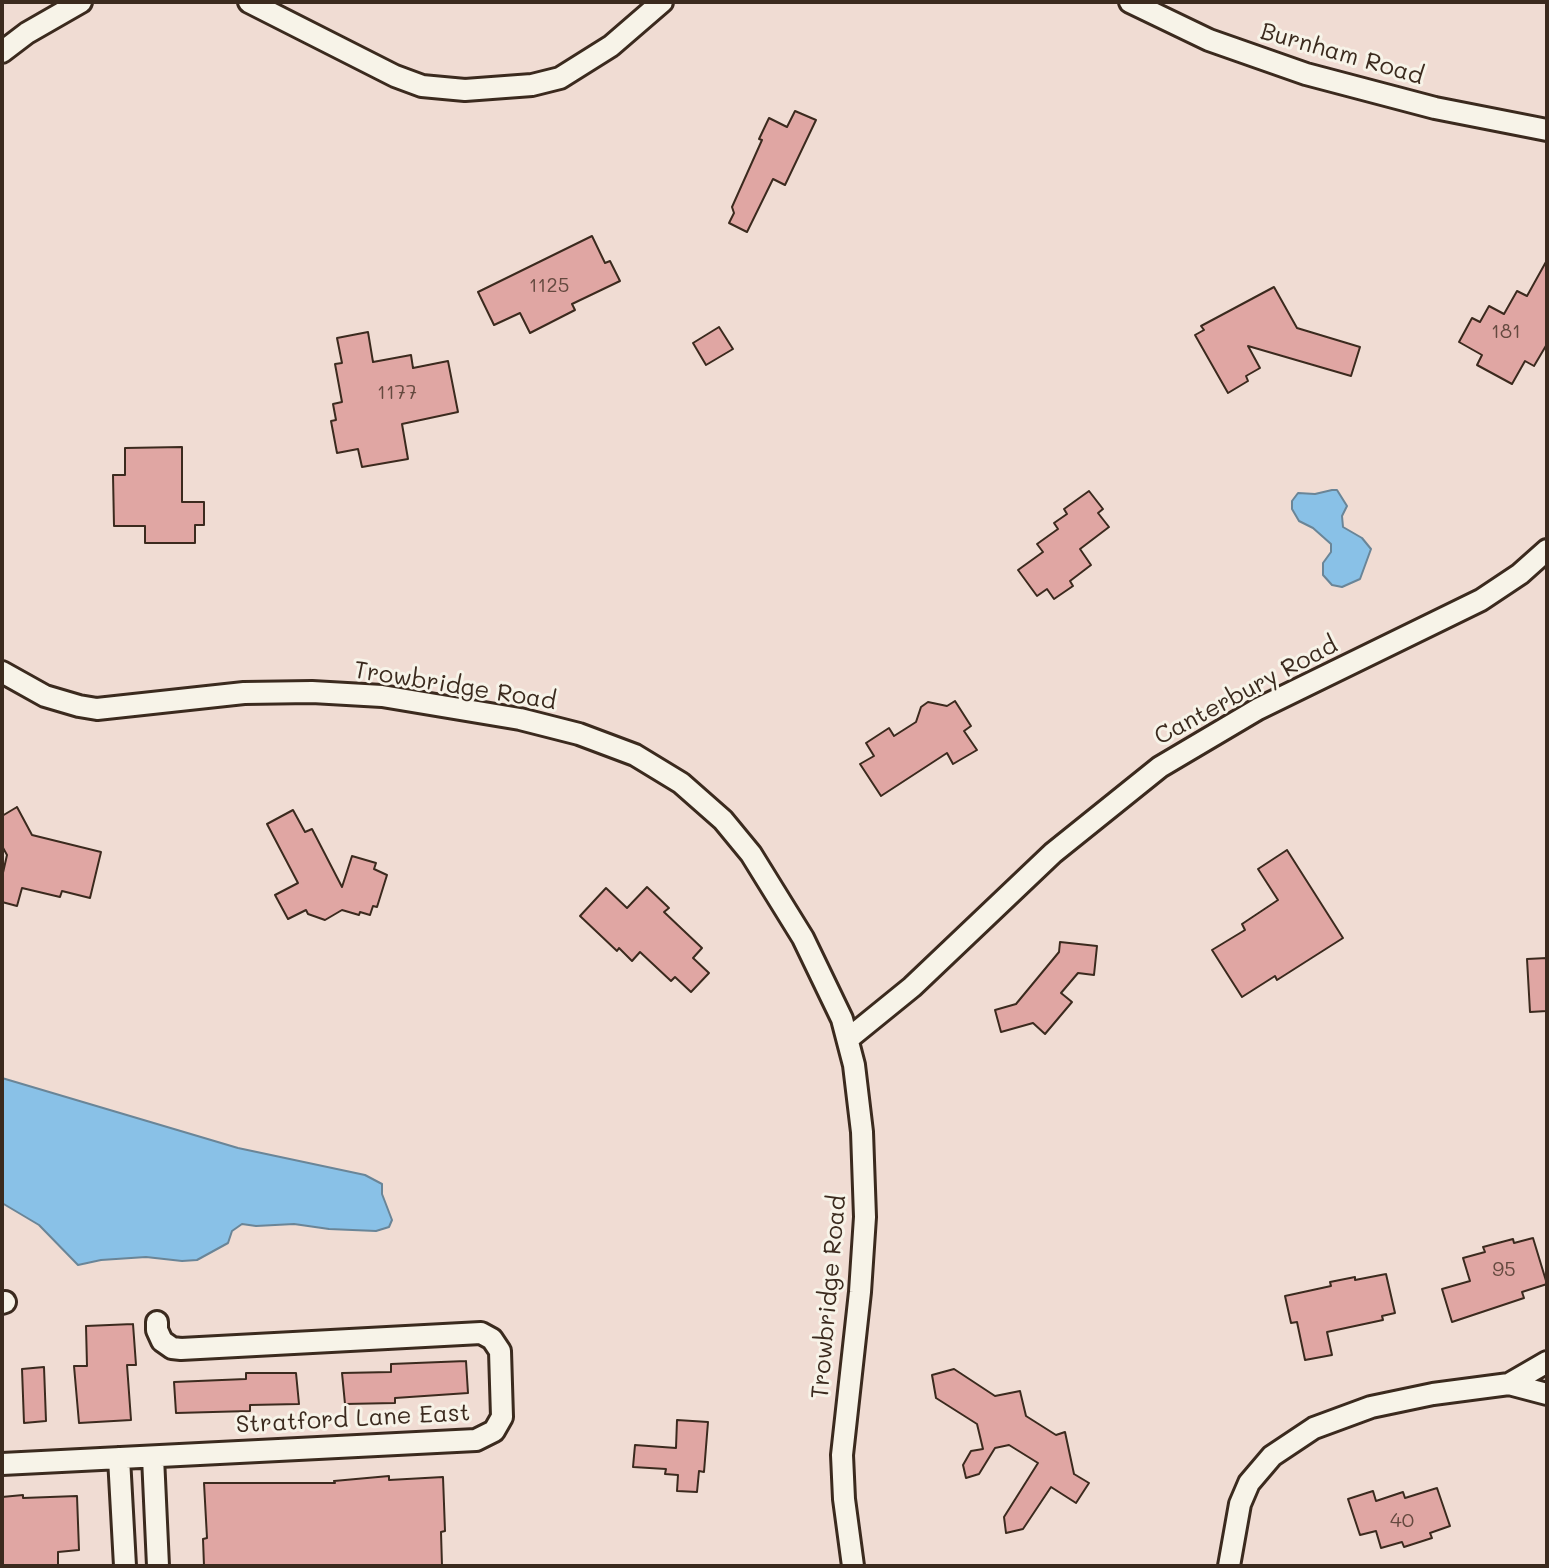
<!DOCTYPE html>
<style>
body{margin:0}
#map{position:relative;width:1549px;height:1568px;overflow:hidden;background:#f0dcd3;font-family:Mali,sans-serif}
canvas{display:block}
.frame{position:absolute;inset:0;border:4px solid #3b2a1e;pointer-events:none}
</style>
<div id="map">
<canvas width="1549" height="1568"></canvas>
<div class="frame"></div>
</div>
<script>
const context = document.querySelector('canvas').getContext('2d');
context.lineJoin = 'round';
function paint(path, color) { context.fillStyle = color; context.fill(path, 'evenodd'); }
const poly = rows => new Path2D(rows.map(r => 'M' + r).join(''));
function stroke(path, color, width, dash) { context.strokeStyle = color; context.lineWidth = width; context.lineCap = dash ? 'butt' : 'round'; context.setLineDash(dash || []); context.stroke(path); }
function write(font, color, halo, rows, align = 'center') {
  context.font = font + ' Mali,sans-serif'; context.lineWidth = 6; context.setLineDash([]); context.textBaseline = 'middle'; context.strokeStyle = halo; context.fillStyle = color; for (const [text, x, y, turn = 0] of rows) {
    context.save(); context.translate(x, y); context.rotate((+turn || 0) * Math.PI / 180); context.textAlign = isNaN(turn) ? turn : align; if (halo) context.strokeText(text, 0, 0); context.fillText(text, 0, 0); context.restore();
  }
}
const water = poly([
 [1332,490,1337,490,1347,506,1342,516,1343,527,1362,538,1371,549,1360,579,1342,587,1332,585,1323,575,1323,563,1331,552,1331,544,1313,528,1299,521,1292,509,1292,501,1298,493,1315,494,1332,490],
 [2,1078,238,1148,365,1175,382,1184,382,1194,392,1220,389,1227,376,1231,329,1229,294,1224,256,1226,242,1224,232,1231,228,1243,197,1260,182,1261,146,1257,101,1260,78,1265,39,1225,2,1203,2,1078]
]);
paint(water, '#89c1e7');
stroke(water, '#6a8597', 2);
const building = poly([
 [795,111,816,120,785,185,773,179,747,232,729,223,734,213,732,207,762,140,759,139,769,118,787,127,795,111],
 [592,236,605,263,610,261,620,281,572,304,575,310,530,333,520,313,494,325,478,292,592,236],
 [1547,260,1547,344,1534,366,1525,361,1512,384,1477,365,1482,355,1459,342,1472,318,1480,322,1489,306,1504,314,1517,291,1527,296,1547,260],
 [1274,287,1297,328,1360,347,1351,376,1248,346,1260,368,1246,376,1248,381,1228,393,1195,335,1204,330,1201,326,1274,287],
 [719,327,733,349,706,365,693,343,719,327],
 [368,332,373,362,411,355,413,368,448,361,458,412,402,424,408,459,362,467,358,449,337,453,331,421,336,420,333,404,342,402,335,364,342,363,337,338,368,332],
 [182,447,182,502,204,502,204,525,195,525,195,543,145,543,145,526,114,526,113,475,125,475,125,448,182,447],
 [1089,491,1103,509,1098,513,1109,527,1080,549,1091,565,1070,581,1073,586,1054,599,1047,589,1037,596,1018,570,1043,552,1037,544,1058,529,1054,523,1067,514,1064,509,1089,491],
 [955,701,971,726,964,731,977,750,953,764,947,753,881,796,860,764,874,756,866,743,889,728,894,736,916,722,921,707,928,702,947,706,955,701],
 [17,807,32,835,101,852,90,898,62,891,60,897,22,888,17,906,2,902,2,877,7,855,2,846,2,816,17,807],
 [293,810,305,832,312,829,342,887,352,856,376,863,374,869,387,875,377,907,373,906,370,915,360,912,359,915,342,910,325,920,308,914,306,910,288,919,275,895,298,883,267,824,293,810],
 [1287,850,1343,938,1277,980,1275,976,1242,997,1212,950,1245,930,1242,924,1278,900,1258,869,1287,850],
 [647,887,669,908,664,912,702,948,693,958,709,973,691,992,675,977,671,981,640,952,632,961,619,948,617,951,580,916,606,888,627,908,647,887],
 [1060,942,1097,946,1094,975,1078,973,1061,993,1072,1002,1045,1034,1033,1023,1001,1032,995,1010,1016,1004,1059,952,1060,942],
 [1547,958,1547,1011,1530,1012,1527,959,1547,958],
 [1533,1238,1547,1284,1522,1292,1524,1298,1452,1322,1442,1289,1470,1281,1463,1258,1485,1252,1483,1247,1513,1239,1514,1243,1533,1238],
 [1386,1274,1395,1313,1382,1316,1383,1320,1327,1332,1332,1355,1305,1360,1297,1322,1291,1323,1285,1296,1331,1286,1330,1282,1355,1277,1355,1280,1386,1274],
 [133,1324,136,1365,127,1365,131,1420,79,1423,74,1366,87,1366,86,1326,133,1324],
 [466,1361,468,1393,395,1398,395,1403,345,1404,342,1373,391,1372,391,1364,466,1361],
 [44,1367,46,1421,24,1423,22,1369,44,1367],
 [954,1369,995,1396,1020,1391,1026,1416,1056,1435,1065,1432,1074,1474,1089,1483,1076,1503,1051,1487,1023,1529,1006,1533,1004,1517,1038,1463,1009,1445,995,1448,979,1474,966,1478,963,1465,971,1451,983,1449,977,1424,936,1398,932,1375,954,1369],
 [246,1373,296,1373,299,1404,250,1405,250,1411,176,1413,174,1382,246,1379,246,1373],
 [677,1420,708,1422,704,1472,699,1471,697,1492,677,1491,678,1475,665,1474,666,1469,633,1467,635,1445,676,1448,677,1420],
 [389,1476,389,1480,443,1477,445,1531,441,1532,442,1566,204,1566,203,1539,207,1538,204,1483,335,1483,334,1481,389,1476],
 [1437,1488,1450,1526,1430,1533,1432,1538,1404,1547,1402,1542,1381,1548,1376,1531,1360,1535,1348,1499,1373,1491,1376,1501,1403,1492,1405,1498,1437,1488],
 [23,1495,23,1498,77,1496,79,1550,58,1552,58,1566,2,1566,2,1497,23,1495]
]);
paint(building, '#e0a6a3');
stroke(building, '#3b2a1e', 2);
const minor = poly([
 [249,2,395,76,422,86,465,90,532,85,560,78,611,46,662,2],
 [1130,2,1209,40,1306,74,1435,108,1547,130],
 [2,52,27,33,81,2],
 [2,672,45,696,79,706,97,709,244,693,312,692,382,696,520,719,579,734,635,755,681,783,723,820,751,854,803,938,842,1019,854,1065,862,1132,865,1217,860,1292,842,1455,844,1499,853,1566],
 [848,1039,912,987,1053,853,1160,767,1258,709,1481,600,1520,574,1547,550],
 [2,1303,5,1302],
 [1509,1384,1547,1362],
 [153,1457,158,1566],
 [119,1458,125,1566],
 [2,1464,476,1440,494,1431,502,1417,500,1351,492,1339,481,1333,181,1349,172,1348,162,1341,157,1330,157,1322],
 [1229,1566,1240,1504,1249,1483,1272,1456,1314,1428,1371,1407,1433,1394,1509,1384,1547,1394]
]);
stroke(minor, '#3b2a1e', 26);
stroke(minor, '#f7f3e8', 20);
write('20px', '#64493f', null, [
 ["1125",549,286],
 ["181",1506,332],
 ["1177",397,393],
 ["95",1504,1270],
 ["40",1402,1521]
]);
write('24px', '#3b2a1e', '#f7f3e8', [
 ["Burnham Road",1342,54,16],
 ["Trowbridge Road",455,686,9],
 ["Canterbury Road",1246,691,-28],
 ["Trowbridge Road",829,1297,-85],
 ["Stratford Lane East",353,1419,-3]
]);
</script>
